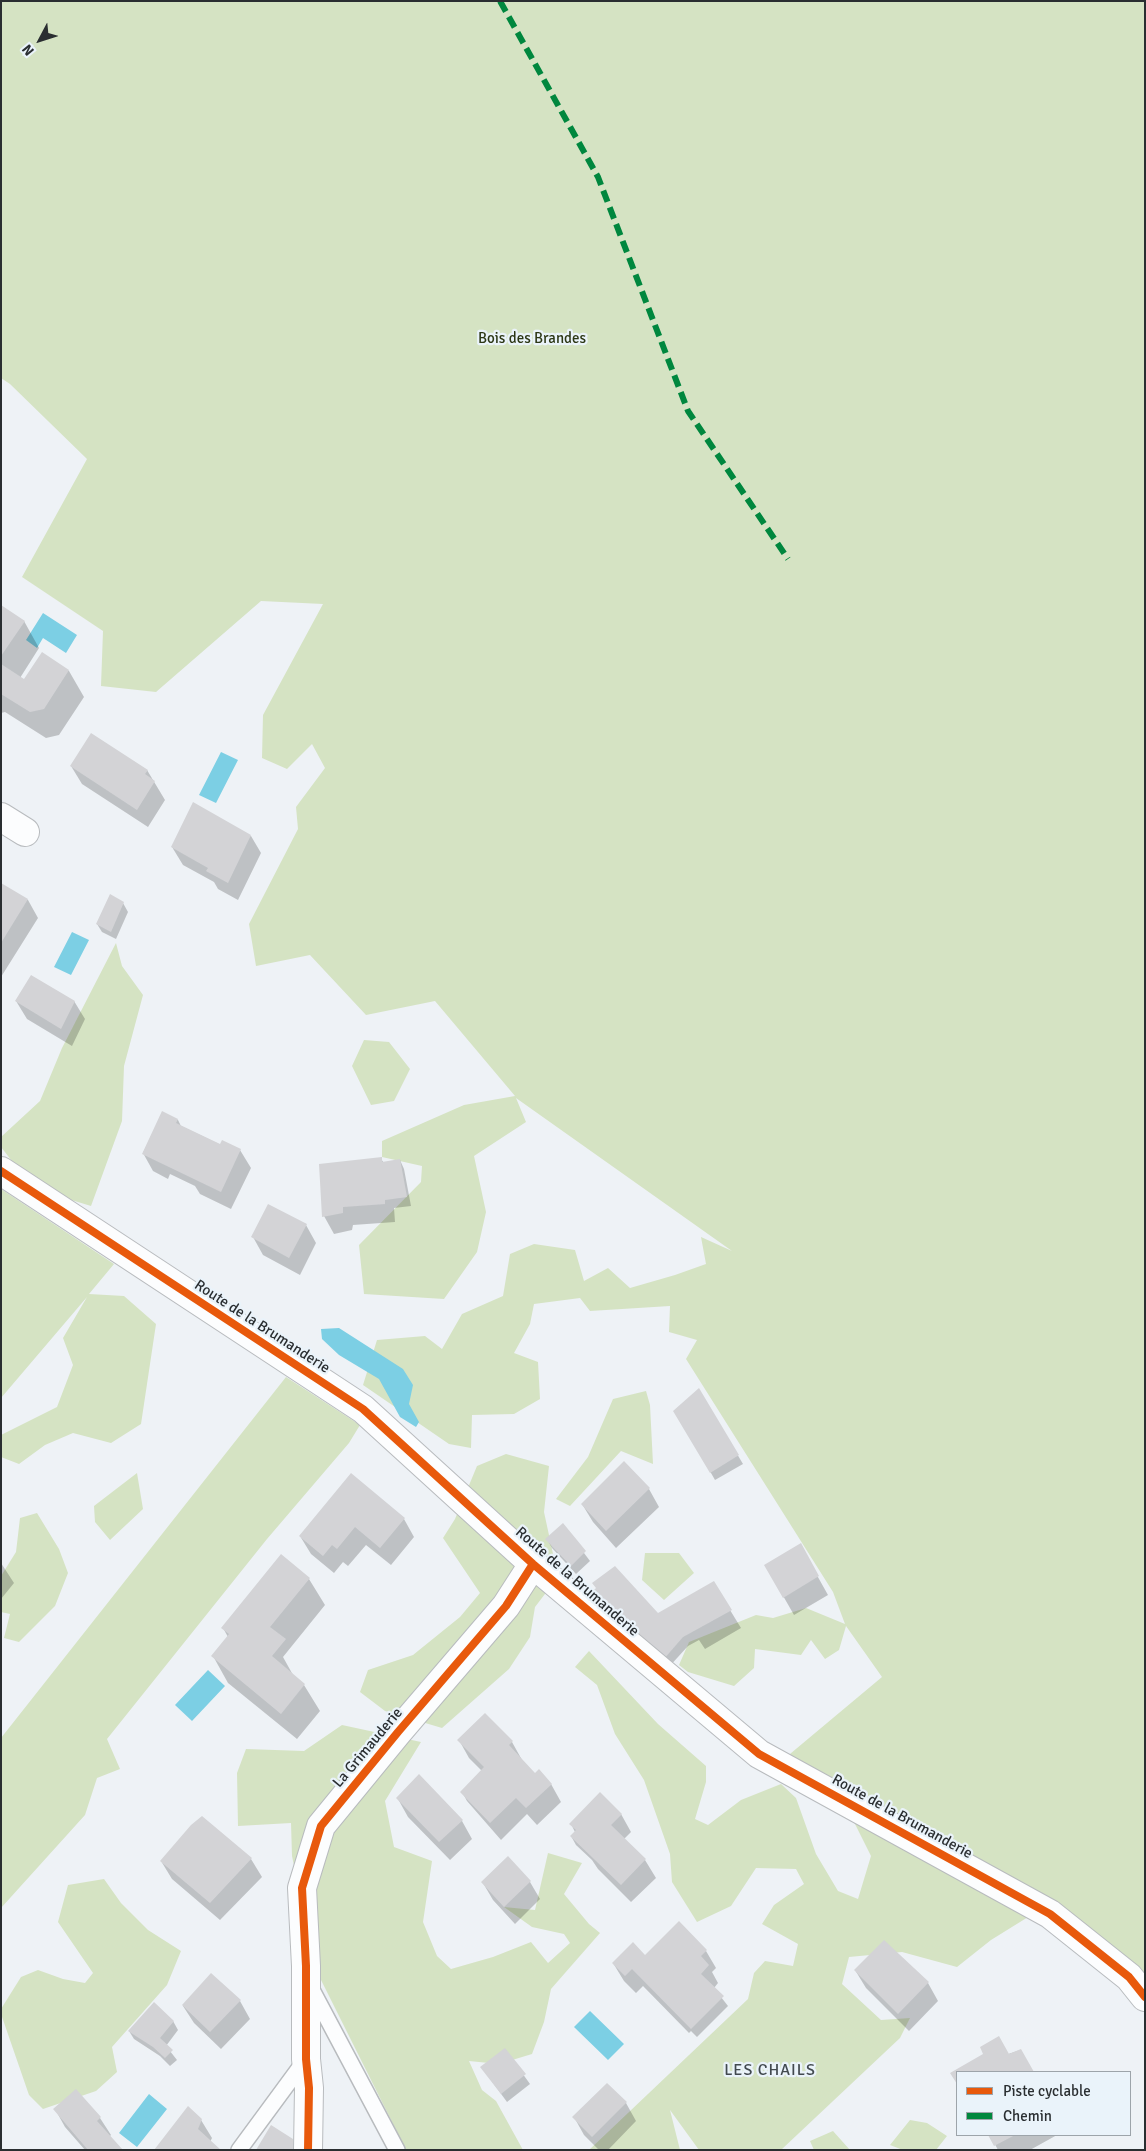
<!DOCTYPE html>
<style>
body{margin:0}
#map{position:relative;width:1146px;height:2151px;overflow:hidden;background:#eef2f6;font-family:Signika,sans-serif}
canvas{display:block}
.frame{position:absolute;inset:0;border:2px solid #2a2e31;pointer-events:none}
.legend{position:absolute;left:956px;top:2071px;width:175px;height:65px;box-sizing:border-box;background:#eaf3fa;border:1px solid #9da4aa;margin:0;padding:6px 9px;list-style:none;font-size:15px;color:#2a2e31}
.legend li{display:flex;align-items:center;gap:10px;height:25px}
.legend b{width:25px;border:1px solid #9da4aa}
.north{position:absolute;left:15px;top:15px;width:50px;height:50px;-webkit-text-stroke:4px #eaf3fa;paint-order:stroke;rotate:230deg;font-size:14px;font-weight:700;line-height:20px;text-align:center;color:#2a2e31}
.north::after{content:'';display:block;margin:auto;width:18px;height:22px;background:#2a2e31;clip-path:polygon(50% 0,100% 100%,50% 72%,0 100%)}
</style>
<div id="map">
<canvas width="1146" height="2151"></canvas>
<div class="frame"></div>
<ul class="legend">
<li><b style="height:6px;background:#e8590c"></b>Piste cyclable</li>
<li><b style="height:6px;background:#00873e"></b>Chemin</li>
</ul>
<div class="north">N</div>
</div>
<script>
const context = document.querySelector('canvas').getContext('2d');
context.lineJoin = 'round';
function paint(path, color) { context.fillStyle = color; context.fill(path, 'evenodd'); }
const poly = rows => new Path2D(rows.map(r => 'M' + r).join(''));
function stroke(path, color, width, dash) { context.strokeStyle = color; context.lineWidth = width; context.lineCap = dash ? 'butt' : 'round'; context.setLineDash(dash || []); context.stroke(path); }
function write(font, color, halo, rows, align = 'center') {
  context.font = font + ' Signika,sans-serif'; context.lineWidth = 4.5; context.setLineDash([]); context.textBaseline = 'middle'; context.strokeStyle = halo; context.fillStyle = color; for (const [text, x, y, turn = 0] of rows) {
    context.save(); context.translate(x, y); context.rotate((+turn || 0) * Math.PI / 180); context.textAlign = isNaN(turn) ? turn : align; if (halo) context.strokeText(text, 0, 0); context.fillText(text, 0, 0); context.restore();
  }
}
paint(poly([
 [1,1,1145,1,1145,1997,1041,1909,991,1940,957,1967,902,1952,849,1957,842,1984,881,2020,910,2018,900,2038,781,2150,699,2150,670,2110,680,2150,589,2150,748,1999,754,1973,765,1961,793,1966,798,1944,762,1924,774,1905,804,1884,796,1869,756,1868,731,1906,697,1922,672,1882,670,1854,644,1780,615,1734,597,1685,575,1667,589,1651,658,1724,706,1766,706,1782,695,1819,708,1825,741,1800,781,1784,796,1798,816,1854,838,1891,858,1899,871,1856,843,1800,778,1764,882,1677,846,1626,839,1650,825,1659,811,1640,801,1655,755,1649,754,1668,734,1686,688,1672,679,1665,689,1642,756,1615,773,1618,806,1608,845,1624,833,1592,686,1359,697,1340,669,1332,670,1306,590,1311,580,1298,534,1304,530,1324,514,1353,538,1362,540,1399,514,1414,472,1415,471,1448,449,1444,363,1385,377,1340,425,1336,442,1349,462,1314,503,1296,510,1254,534,1244,575,1250,584,1281,608,1268,630,1288,675,1275,706,1264,701,1237,732,1251,516,1098,526,1122,474,1156,486,1212,477,1252,444,1299,364,1294,359,1245,421,1182,422,1166,382,1157,382,1141,464,1105,515,1096,435,1001,366,1015,310,955,256,966,249,924,298,829,296,807,325,768,312,744,287,769,262,758,263,715,323,604,261,601,156,692,101,686,103,631,22,577,87,459,10,384,1,378],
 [116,943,122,966,143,995,124,1066,122,1121,91,1206,55,1195,22,1174,1,1147,1,1137,40,1101,62,1048],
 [364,1040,389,1042,410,1069,394,1101,371,1105,352,1066],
 [1,1189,114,1264,89,1294,124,1296,156,1324,141,1424,111,1443,73,1433,45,1445,19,1464,1,1457,1,1435,57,1407,73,1365,63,1338,87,1297,1,1398],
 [286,1377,360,1425,349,1443,267,1539,107,1739,120,1769,97,1778,85,1815,1,1908,1,1738],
 [646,1391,650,1405,653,1464,621,1451,570,1506,556,1499,588,1457,613,1399],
 [506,1454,549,1466,544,1512,558,1577,535,1607,530,1637,509,1669,442,1728,385,1711,360,1692,368,1670,413,1655,460,1617,480,1593,443,1538,455,1519,477,1466],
 [137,1473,143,1509,110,1540,95,1522,94,1506],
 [37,1513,59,1549,68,1573,55,1606,19,1642,4,1638,10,1614,1,1612,1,1576,16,1552,20,1518],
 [645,1553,679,1553,694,1573,664,1600,642,1580],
 [342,1725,421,1742,385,1801,394,1847,432,1861,423,1922,437,1956,451,1969,493,1957,531,1942,548,1963,570,1943,564,1934,532,1927,504,1907,535,1910,548,1853,582,1863,564,1894,589,1924,600,1933,551,1989,544,2022,532,2054,499,2064,469,2061,482,2090,496,2101,523,2150,406,2150,316,1970,292,1856,291,1823,238,1826,237,1773,246,1749,304,1751],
 [104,1879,121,1903,148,1930,181,1951,167,1985,112,2047,117,2072,96,2091,43,2109,29,2095,1,2014,1,2009,21,1977,38,1970,63,1979,85,1983,93,1973,58,1922,68,1885],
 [910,2120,927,2123,947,2136,936,2150,903,2150,890,2145],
 [833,2131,850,2150,814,2150,810,2141]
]), '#d5e3c3');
paint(poly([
 [43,613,77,635,66,653,43,638,37,648,26,640],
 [221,752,238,760,216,803,199,795],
 [72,932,89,940,71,975,54,967],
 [339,1328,403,1369,413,1385,409,1404,419,1422,416,1427,400,1417,379,1379,339,1355,322,1339,321,1329],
 [208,1670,225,1686,192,1721,175,1705],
 [590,2011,624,2044,608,2060,574,2027],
 [149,2094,167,2109,137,2147,119,2133]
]), '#7ccfe4');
paint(poly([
 [1,608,24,621,39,648,20,678,25,681,42,654,69,671,84,697,59,735,46,738,5,712,1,713],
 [71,766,147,770,165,800,148,827,82,784],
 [251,836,261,853,238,900,218,889,214,882,183,865,172,847],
 [1,885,28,900,38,918,1,977],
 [123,903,128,912,116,939,102,932,97,924],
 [16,1001,74,1001,85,1019,72,1046,27,1019],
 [162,1113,178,1120,181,1126,221,1145,240,1150,251,1168,231,1209,200,1194,195,1186,170,1174,168,1179,153,1171,143,1153],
 [381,1159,384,1163,400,1160,404,1169,411,1206,394,1208,395,1222,353,1225,352,1230,334,1234,324,1216],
 [306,1225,316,1243,300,1275,263,1255,253,1237],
 [724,1432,743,1464,715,1480,707,1466],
 [351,1475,404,1519,414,1537,391,1565,366,1545,348,1566,343,1562,334,1573,311,1554,300,1536],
 [649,1489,659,1507,616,1548,593,1522,582,1504],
 [563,1525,590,1561,576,1574,552,1548,547,1539],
 [800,1545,828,1595,794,1615,766,1566],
 [282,1556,309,1579,325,1605,283,1657,293,1675,304,1685,320,1711,297,1739,228,1683,213,1656,228,1637,223,1628],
 [1,1563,14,1583,1,1599],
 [596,1590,657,1614,730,1610,741,1628,705,1649,699,1640,688,1646,668,1668,606,1608],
 [485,1715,512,1742,522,1760,535,1774,551,1784,561,1802,537,1825,527,1814,501,1840,467,1801,462,1792,482,1771,469,1758,459,1740],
 [419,1776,462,1821,472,1839,450,1860,408,1817,398,1799],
 [621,1814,631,1832,624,1839,645,1860,656,1878,631,1902,598,1869,592,1860,576,1845,571,1836,575,1832,571,1824],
 [233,1844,251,1859,262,1877,220,1920,172,1879,161,1861],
 [530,1882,540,1899,515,1924,493,1900,483,1883],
 [706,1951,716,1968,712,1972,718,1983,714,1988,728,2006,697,2037,691,2031,689,2033,643,1986,636,1993,624,1981,613,1963],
 [855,1970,928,1983,938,2001,909,2031,866,1988],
 [240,2001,250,2019,221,2049,194,2023,183,2006],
 [173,2021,178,2030,166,2046,177,2060,170,2066,160,2056,134,2039,129,2031],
 [505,2049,530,2084,507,2102,482,2068],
 [1020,2050,1033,2072,957,2072,957,2082,952,2073],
 [607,2084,626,2103,636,2121,608,2150,599,2150,584,2135,574,2117],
 [55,2109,100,2118,111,2135,109,2137,121,2150,85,2150,65,2127],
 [201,2120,212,2138,210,2142,155,2150],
 [990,2135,1057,2135,1030,2150,998,2150]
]), '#0003');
paint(poly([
 [1,605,25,621,1,656],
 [42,652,69,670,44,709,30,712,1,694,1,664,24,679],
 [91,733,148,770,145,774,155,781,137,810,70,766],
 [193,802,251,835,228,883,206,871,208,868,171,847],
 [1,883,28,899,1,943],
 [110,894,124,902,111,932,96,924],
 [31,975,75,1001,61,1029,15,1001],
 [162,1111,178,1119,176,1123,220,1144,222,1140,241,1149,221,1192,142,1154],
 [382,1157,382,1162,400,1159,407,1197,385,1200,385,1204,343,1207,343,1213,322,1217,319,1164],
 [268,1204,307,1224,289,1258,251,1237],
 [699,1388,739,1455,710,1473,673,1411],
 [624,1461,650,1488,606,1531,581,1504],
 [351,1473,405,1518,380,1548,355,1527,337,1549,332,1545,323,1556,299,1536],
 [563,1523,586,1551,571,1566,545,1539],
 [801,1543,819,1576,783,1598,764,1565],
 [281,1554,310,1578,270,1627,286,1639,272,1656,305,1684,281,1714,211,1656,229,1634,221,1628],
 [615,1566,658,1613,714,1581,732,1610,683,1637,663,1660,594,1590,596,1588,592,1583],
 [485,1713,513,1741,509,1745,535,1773,539,1769,552,1784,526,1808,516,1798,490,1823,460,1792,484,1767,457,1740],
 [419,1774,463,1820,439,1842,396,1798],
 [600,1792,622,1814,611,1825,646,1859,621,1885,570,1836,576,1830,569,1824],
 [202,1816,252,1858,210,1903,160,1861,191,1825],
 [508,1856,531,1881,504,1907,481,1882],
 [679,1921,707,1950,701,1956,709,1965,701,1974,724,1996,691,2029,632,1969,625,1976,612,1963,633,1942,645,1955],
 [884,1940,929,1982,898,2014,854,1970],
 [211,1973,241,2000,210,2032,182,2005],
 [154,2002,174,2021,160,2038,173,2050,165,2058,153,2047,128,2031],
 [999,2036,1009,2054,1021,2049,1034,2072,957,2072,957,2084,950,2073,983,2054,980,2047],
 [505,2048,526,2074,501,2094,480,2067],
 [607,2083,627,2102,592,2137,572,2117],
 [76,2089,101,2117,97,2121,123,2150,88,2150,53,2109],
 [188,2106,202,2119,198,2129,221,2150,154,2150],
 [271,2125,293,2139,293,2150,256,2150],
 [988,2135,1015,2135,994,2146]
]), '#d3d3d6');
const service = poly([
 [311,1988,397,2150],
 [239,2150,306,2059]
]);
const minor = poly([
 [1,817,25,832],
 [1,1171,363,1409,533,1564,759,1754,1050,1914,1129,1977,1145,1997],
 [308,2150,309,2088,306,2059,306,1966,302,1888,321,1826,398,1732,506,1606,533,1564]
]);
stroke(service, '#b8bbbe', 18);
stroke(minor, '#b8bbbe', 30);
stroke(service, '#fcfdfe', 15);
stroke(minor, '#fcfdfe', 28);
stroke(poly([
 [500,1,598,177,688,411,788,559]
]), '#00873e', 6, [12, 6]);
stroke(poly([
 [1,1171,363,1409,533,1564,759,1754,1050,1914,1129,1977,1145,1997],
 [308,2150,309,2088,306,2059,306,1966,302,1888,321,1826,398,1732,506,1606,533,1564]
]), '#e8590c', 8);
write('15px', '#2c3715', '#eaf3fa', [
 ["Bois des Brandes",532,339]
]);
write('15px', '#2a2e31', '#eaf3fa', [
 ["Route de la Brumanderie",262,1327,33],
 ["Route de la Brumanderie",577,1582,41],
 ["La Grimauderie",368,1748,-50],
 ["Route de la Brumanderie",902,1817,29]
]);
context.letterSpacing = '1px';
write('16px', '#424a4f', '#eaf3fa', [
 ["LES CHAILS",770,2071]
]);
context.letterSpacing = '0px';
</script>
